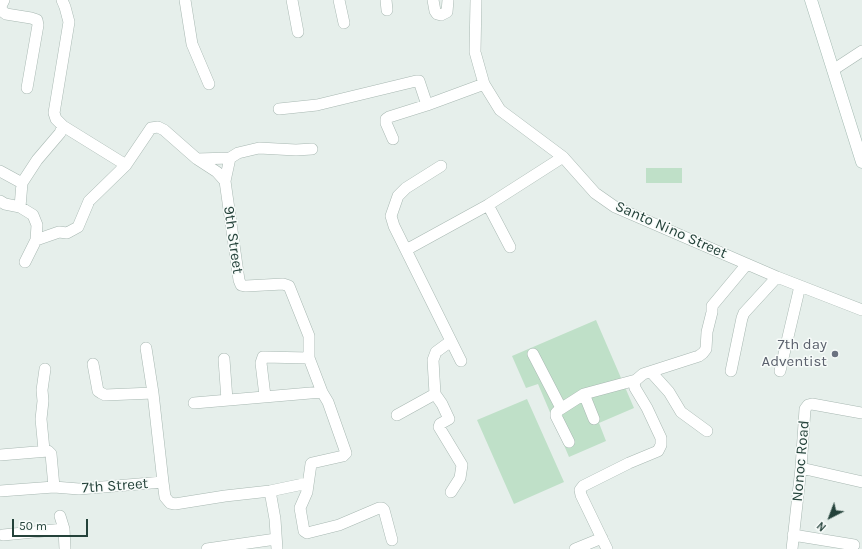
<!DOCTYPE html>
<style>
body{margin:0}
#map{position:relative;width:862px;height:549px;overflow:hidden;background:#e6efeb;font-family:Karla,sans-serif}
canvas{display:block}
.north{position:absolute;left:810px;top:497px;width:40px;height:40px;-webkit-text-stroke:3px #f7fbf9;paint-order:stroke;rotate:222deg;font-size:11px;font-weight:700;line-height:16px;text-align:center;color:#24423a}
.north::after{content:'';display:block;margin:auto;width:14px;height:18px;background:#24423a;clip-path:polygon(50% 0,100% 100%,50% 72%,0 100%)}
.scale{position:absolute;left:12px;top:519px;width:76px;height:18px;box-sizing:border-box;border:2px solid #24423a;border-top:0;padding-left:5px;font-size:12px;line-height:14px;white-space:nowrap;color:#24423a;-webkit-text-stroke:3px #f7fbf9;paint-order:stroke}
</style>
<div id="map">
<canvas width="862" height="549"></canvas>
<div class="north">N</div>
<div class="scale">50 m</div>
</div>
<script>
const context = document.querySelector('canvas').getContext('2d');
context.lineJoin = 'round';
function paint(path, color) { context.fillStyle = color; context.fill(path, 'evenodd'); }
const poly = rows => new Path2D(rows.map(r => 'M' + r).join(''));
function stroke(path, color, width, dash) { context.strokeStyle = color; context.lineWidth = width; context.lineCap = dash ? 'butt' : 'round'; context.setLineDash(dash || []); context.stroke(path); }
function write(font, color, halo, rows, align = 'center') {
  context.font = font + ' Karla,sans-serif'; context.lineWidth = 3; context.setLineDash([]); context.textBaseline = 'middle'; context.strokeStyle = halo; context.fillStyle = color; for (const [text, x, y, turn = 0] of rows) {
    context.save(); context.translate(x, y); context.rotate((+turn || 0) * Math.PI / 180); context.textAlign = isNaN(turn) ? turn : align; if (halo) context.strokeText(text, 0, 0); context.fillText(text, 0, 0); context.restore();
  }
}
paint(poly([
 [646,168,682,168,682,183,646,183],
 [596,320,634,408,599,423,606,441,569,457,538,384,526,388,512,356],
 [527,399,564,482,514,504,477,420]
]), '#bfe0c8');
const street = poly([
 [4,0,1,6,2,11,6,14,31,18,37,20,38,25,27,88],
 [62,0,65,7,69,22,54,113,56,119,63,126,126,165],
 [185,0,192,44,209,84],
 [292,0,298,32],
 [339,0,344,23],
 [386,0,387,10],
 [433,0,435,11,437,14,441,15,447,12,448,0],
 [476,0,475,52,484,84,500,110,563,157,595,193,615,207,777,277,862,310],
 [833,70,862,51],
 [279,109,317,105,416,81,419,81,427,105],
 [393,139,386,123,386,119,389,117,427,105,484,84],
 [230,158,225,181,239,280,241,285,246,286,283,284,289,286,309,336,309,358,322,392,328,402,346,453,343,456,312,463,311,464,307,492,300,508,304,531,307,533,339,525,379,508,382,508,384,510,392,540],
 [197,159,230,158,238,153,259,148,296,150,312,149],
 [441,166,406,188,398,196,391,216,394,226,461,361],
 [0,171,22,183],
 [0,201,5,204,20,207,33,215,37,225,36,240,25,262],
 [488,205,510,247],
 [20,207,22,183,37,160,60,133,63,126],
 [36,240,59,232,67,233,78,227,89,201,126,165,151,128,158,127,164,130,197,159,217,172,225,181],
 [406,250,488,205,563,157],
 [146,348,153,393],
 [533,354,561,408],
 [224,359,227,400],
 [93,364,98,391,101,393,105,395,153,393,163,482,165,497,170,503,175,504,225,496,270,491,308,483],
 [731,371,742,318,744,313,777,277],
 [780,371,800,286],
 [651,372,669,392,681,412,707,431],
 [584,394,594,419],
 [265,396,261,363,263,357,309,358],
 [194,403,322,392],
 [397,415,435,394],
 [569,442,556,416,556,413,559,410,584,394,636,380],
 [44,450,41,419,43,401,42,390,45,369],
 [0,455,48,451,51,454,54,487],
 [801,468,862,482],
 [0,491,54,487,79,489,163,482],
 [270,491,275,519,277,549],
 [451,492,460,478,462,465,439,427,440,424,449,419,442,404,435,394,433,360,436,352,451,341],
 [60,516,64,529,65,549],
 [3,535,64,529],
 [793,535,854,545],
 [207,549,276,539],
 [575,549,602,538],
 [607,549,581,495,580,490,583,486,629,463,658,451,661,445,661,438,647,408,635,388,634,384,636,380,643,374,699,356,703,353,706,349,707,332,712,312,712,306,747,264],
 [792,549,801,468,805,409,808,405,812,404,862,413]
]);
const secondary = poly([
 [811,0,862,162]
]);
stroke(street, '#a8b8b2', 12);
stroke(secondary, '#a4bbb3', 13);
stroke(street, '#fff', 11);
stroke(secondary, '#fff', 12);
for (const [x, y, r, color] of [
 [835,354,4,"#6b7280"]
]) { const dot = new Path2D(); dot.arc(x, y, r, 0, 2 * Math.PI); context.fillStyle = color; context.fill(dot); stroke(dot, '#f7fbf9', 1.5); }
write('15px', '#24423a', '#f7fbf9', [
 ["Santo Nino Street",671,230,24],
 ["9th Street",233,240,82],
 ["Nonoc Road",801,461,-85],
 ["7th Street",115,486,-4]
]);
write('15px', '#5b616d', '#f7fbf9', [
 ["7th day",827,345],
 ["Adventist",827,362]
], 'right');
</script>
